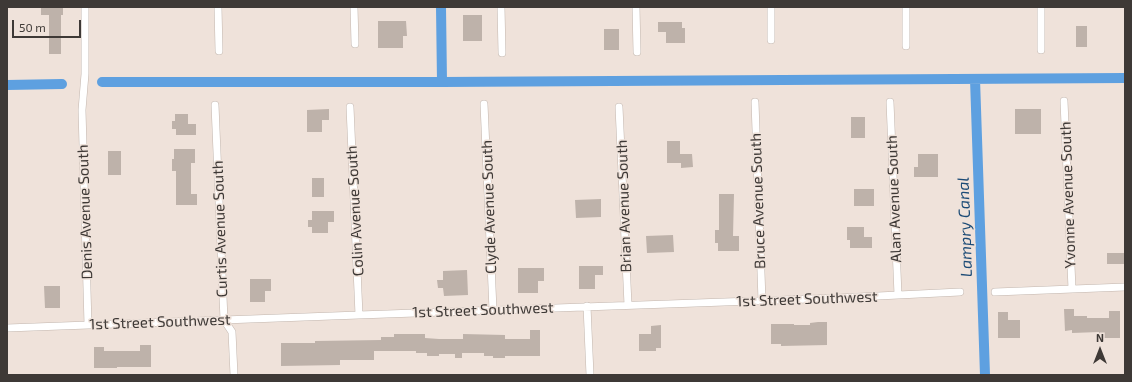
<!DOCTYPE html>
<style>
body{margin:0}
#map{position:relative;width:1132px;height:382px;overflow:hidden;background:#efe2da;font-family:"Exo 2",sans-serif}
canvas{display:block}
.frame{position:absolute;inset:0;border:8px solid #3e3936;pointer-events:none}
.north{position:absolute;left:1080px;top:330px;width:40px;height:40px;-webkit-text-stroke:3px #efe2da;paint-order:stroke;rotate:0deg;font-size:11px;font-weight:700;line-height:16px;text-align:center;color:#3e3936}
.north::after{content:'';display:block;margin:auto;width:14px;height:18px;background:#3e3936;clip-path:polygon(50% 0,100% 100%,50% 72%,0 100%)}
.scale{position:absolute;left:12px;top:20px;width:69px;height:18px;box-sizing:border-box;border:2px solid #3e3936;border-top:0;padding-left:5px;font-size:12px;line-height:14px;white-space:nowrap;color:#3e3936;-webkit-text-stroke:3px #efe2da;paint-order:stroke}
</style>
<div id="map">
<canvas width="1132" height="382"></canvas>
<div class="frame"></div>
<div class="north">N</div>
<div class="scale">50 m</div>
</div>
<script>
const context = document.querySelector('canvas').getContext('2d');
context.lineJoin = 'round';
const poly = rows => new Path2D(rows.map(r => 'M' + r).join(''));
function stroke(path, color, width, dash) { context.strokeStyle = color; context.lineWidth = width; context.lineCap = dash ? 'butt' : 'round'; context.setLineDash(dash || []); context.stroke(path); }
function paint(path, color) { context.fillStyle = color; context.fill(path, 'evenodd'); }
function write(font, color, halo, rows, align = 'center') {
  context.font = font + ' "Exo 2",sans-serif'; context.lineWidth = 3; context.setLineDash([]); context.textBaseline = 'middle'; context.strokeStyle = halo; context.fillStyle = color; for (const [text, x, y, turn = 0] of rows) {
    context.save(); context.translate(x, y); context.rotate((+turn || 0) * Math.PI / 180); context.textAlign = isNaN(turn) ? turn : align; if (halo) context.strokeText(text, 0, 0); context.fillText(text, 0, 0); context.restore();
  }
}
stroke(poly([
 [441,7,442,82],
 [975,79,985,375],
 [102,82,442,82,1125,78],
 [7,85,62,84]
]), '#5ea0e0', 10);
paint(poly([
 [41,7,63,7,63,15,61,15,61,54,49,54,49,15,41,15],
 [463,15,482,15,482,41,463,41],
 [378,21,406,21,407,36,403,36,403,48,378,48],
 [658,22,682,22,682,28,685,28,685,43,666,43,666,32,658,32],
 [1076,26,1087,26,1087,47,1076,47],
 [604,29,619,29,619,50,604,50],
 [329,109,329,120,322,120,322,132,307,132,307,110],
 [1015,109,1041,109,1041,134,1015,134],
 [175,114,188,114,188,124,196,124,196,135,176,135,176,129,172,129,172,121,175,121],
 [851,117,865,117,865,138,851,138],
 [667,141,680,141,680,154,692,154,693,167,681,168,681,163,667,163],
 [174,149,195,149,195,163,191,163,191,194,197,194,197,205,176,205,176,171,172,171,172,159,174,159],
 [108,151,121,151,121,175,108,175],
 [918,154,938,154,938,177,914,177,914,167,918,167],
 [312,178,324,178,324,197,312,197],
 [854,189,874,189,874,206,854,206],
 [719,194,734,194,733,236,739,236,739,251,718,251,718,243,715,243,715,230,719,230],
 [601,199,601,217,576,218,575,200],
 [312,211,334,211,334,222,328,222,328,233,312,233,312,227,308,227,308,220,312,220],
 [847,227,864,227,864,237,872,237,872,248,850,248,850,240,847,240],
 [673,235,674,252,647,253,646,236],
 [1107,253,1125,253,1125,264,1107,264],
 [579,266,603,266,603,275,595,275,595,289,579,289],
 [518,268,544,268,544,281,538,281,538,293,518,293],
 [467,270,468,295,444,296,443,288,438,288,437,280,443,280,443,271],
 [250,279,271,279,271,291,265,291,265,302,250,302],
 [44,286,60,286,60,308,45,308],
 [1064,309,1074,309,1074,316,1087,316,1087,318,1109,318,1109,311,1120,311,1120,338,1099,338,1099,332,1072,333,1072,330,1065,331],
 [998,312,1008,312,1008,320,1020,320,1020,338,998,338],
 [818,322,827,322,827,345,781,346,781,344,771,344,771,324,794,324,794,325,810,325,810,323],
 [661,325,661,348,656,348,656,351,639,351,639,334,651,334,651,326],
 [530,330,540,330,540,356,505,356,505,358,493,358,493,356,484,356,484,353,462,353,462,358,455,358,455,354,439,354,439,356,427,356,427,353,416,353,416,351,374,351,374,360,340,360,340,365,281,366,281,343,315,343,315,341,381,340,381,337,394,337,394,334,425,334,425,338,439,339,463,339,463,334,505,335,505,339,530,339],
 [140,345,151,345,151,367,117,367,117,368,94,368,94,347,104,347,104,351,140,351]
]), '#beb2aa');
const minor = poly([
 [85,7,85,74,82,110,88,325],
 [218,7,219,51],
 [354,7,355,44],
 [501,7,502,53],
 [636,7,637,52],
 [771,7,771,40],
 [906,7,906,46],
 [1041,7,1041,50],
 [1064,101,1072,289],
 [755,102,762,301],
 [890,102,898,295],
 [484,104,493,310],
 [215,105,224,320,232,332,234,375],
 [350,107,359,315],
 [619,107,628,305],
 [995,292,1125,287],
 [587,306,590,375],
 [7,328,359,315,837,298,960,292]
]);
stroke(minor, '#c2b6ae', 8);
stroke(minor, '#fff', 7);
write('15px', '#3e3936', '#efe2da', [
 ["Yvonne Avenue South",1068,195,-92],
 ["Alan Avenue South",894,199,-92],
 ["Bruce Avenue South",758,201,-92],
 ["Brian Avenue South",624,206,-92],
 ["Clyde Avenue South",489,207,-92],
 ["Colin Avenue South",355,211,-93],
 ["Denis Avenue South",85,212,-92],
 ["Curtis Avenue South",220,229,-92],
 ["1st Street Southwest",807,299,-2],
 ["1st Street Southwest",483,310,-2],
 ["1st Street Southwest",160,322,-2]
]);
write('italic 16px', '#1c4b76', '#efe2da', [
 ["Lampry Canal",965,227,-92]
]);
</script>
